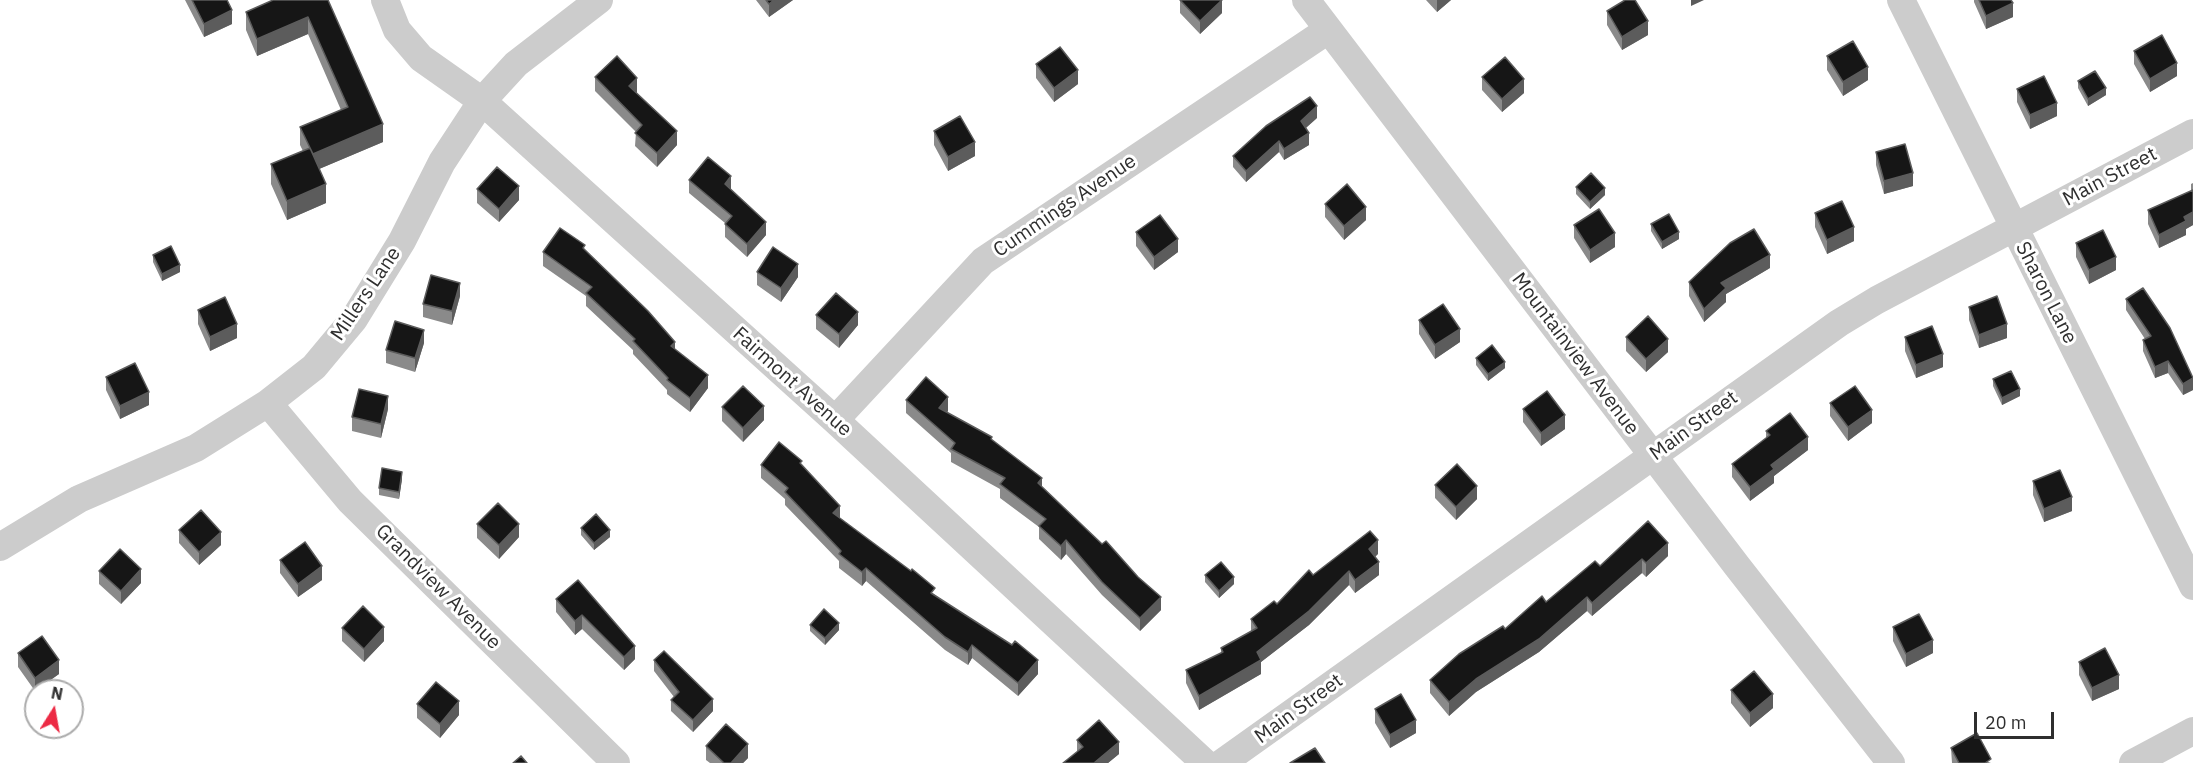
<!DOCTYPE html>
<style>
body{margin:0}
#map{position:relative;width:2193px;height:763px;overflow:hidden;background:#fff;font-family:"IBM Plex Sans",sans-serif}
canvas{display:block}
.north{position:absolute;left:24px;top:679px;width:60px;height:60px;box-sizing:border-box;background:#fff;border:2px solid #acacac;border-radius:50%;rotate:11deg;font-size:16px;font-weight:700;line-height:24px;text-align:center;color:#2f2f2f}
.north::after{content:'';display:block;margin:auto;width:21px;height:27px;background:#ec2a44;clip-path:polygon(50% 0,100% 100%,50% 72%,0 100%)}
.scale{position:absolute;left:1974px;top:712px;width:80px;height:27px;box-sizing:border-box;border:3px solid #2f2f2f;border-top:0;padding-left:8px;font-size:18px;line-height:21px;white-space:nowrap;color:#2f2f2f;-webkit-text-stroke:4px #fff;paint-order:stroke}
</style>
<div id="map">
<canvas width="2193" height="763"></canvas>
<div class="north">N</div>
<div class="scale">20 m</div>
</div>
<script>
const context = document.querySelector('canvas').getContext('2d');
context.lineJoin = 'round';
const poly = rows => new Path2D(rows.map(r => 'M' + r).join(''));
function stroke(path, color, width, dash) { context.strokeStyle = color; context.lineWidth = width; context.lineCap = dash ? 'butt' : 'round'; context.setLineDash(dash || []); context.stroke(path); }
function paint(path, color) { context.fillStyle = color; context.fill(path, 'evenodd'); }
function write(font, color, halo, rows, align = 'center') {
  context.font = font + ' "IBM Plex Sans",sans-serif'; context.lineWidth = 6; context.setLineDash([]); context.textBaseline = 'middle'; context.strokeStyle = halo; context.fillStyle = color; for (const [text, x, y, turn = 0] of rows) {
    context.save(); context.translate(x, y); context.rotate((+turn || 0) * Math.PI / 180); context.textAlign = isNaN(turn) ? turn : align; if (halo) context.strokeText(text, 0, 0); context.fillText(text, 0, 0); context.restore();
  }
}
stroke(poly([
 [385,0,397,30,421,58,482,101,835,420,1205,763],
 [1306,0,1737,566,1891,763],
 [1901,0,2193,586],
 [268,403,350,501,616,763],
 [835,420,983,261,1328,30],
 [0,547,79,499,196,448,268,403,314,367,354,319,402,241,442,162,482,101,516,64,599,0],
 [1222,763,1839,323,1877,300,2193,133],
 [2133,763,2193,731]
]), '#ccc', 28);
paint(poly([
 [185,0,227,0,232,24,204,37],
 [328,0,383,142,319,169,326,203,287,220,271,184,271,164,303,151,300,145,300,127,341,110,308,34,257,56,246,30,246,12],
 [756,0,793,0,769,17],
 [1180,0,1222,13,1200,34,1180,13],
 [1426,0,1451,0,1437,12],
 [1974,0,2011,0,2013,17,1986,29,1974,2],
 [1607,11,1648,35,1622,50,1607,25],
 [2134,51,2177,76,2150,92,2134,64],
 [1827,56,1868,80,1843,96,1827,70],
 [1036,64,1078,84,1054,102,1036,78],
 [595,77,637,92,636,93,677,145,657,167,635,146,636,132,595,91],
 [1482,77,1524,93,1502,112,1482,90],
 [2078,81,2106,95,2088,106,2078,88],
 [2017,89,2057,116,2030,129,2017,102],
 [1317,118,1306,128,1309,145,1284,160,1279,152,1246,182,1233,167,1233,156],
 [934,131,975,156,948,171,934,145],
 [1876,152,1913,186,1884,194,1876,165],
 [689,180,731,190,766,235,747,257,725,237,725,223,689,193],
 [2193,183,2193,225,2186,229,2186,235,2159,248,2148,224,2148,210,2191,191,2191,184],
 [1576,187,1605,195,1590,209,1576,194],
 [477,189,519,200,499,222,477,203],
 [1325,204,1366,220,1344,240,1325,217],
 [1815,213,1854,241,1827,254,1815,227],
 [1651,224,1679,239,1662,249,1651,231],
 [1574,225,1615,247,1590,263,1574,238],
 [1136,232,1178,252,1154,270,1136,246],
 [2076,243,2116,270,2089,284,2076,257],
 [585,250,675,349,708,388,690,412,667,394,667,390,633,354,633,350,586,306,586,296,543,266,543,252],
 [153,255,180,272,162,281,153,262],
 [1770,268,1726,294,1726,302,1704,322,1689,296,1689,282],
 [757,272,798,277,781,302,757,285],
 [460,296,452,325,423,317,423,304],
 [2126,299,2193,378,2193,390,2183,395,2168,373,2155,378,2143,351,2143,340,2145,339,2126,310],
 [1969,307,2007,338,1979,348,1969,320],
 [198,310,237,338,210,351,198,324],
 [816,315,858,325,839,348,816,329],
 [1419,320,1460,342,1435,359,1419,334],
 [1626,337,1668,352,1646,372,1626,351],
 [1905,337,1943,367,1916,378,1905,351],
 [424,343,415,372,386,363,386,350],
 [1476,358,1505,368,1488,381,1476,365],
 [106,377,149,405,120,419,106,390],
 [1993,379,2020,396,2002,405,1993,386],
 [906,400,948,411,947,412,992,440,1042,487,1161,610,1140,631,1102,595,1066,554,1061,560,1039,539,1039,527,1000,498,1000,489,951,462,951,453,906,413],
 [1830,403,1872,423,1848,441,1830,416],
 [722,407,764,420,743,442,722,421],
 [388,409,381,438,352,431,352,417],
 [1523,409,1565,429,1541,446,1523,422],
 [1766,431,1808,450,1774,476,1774,483,1750,501,1732,477,1732,464,1766,438],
 [761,465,802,465,840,518,935,595,1038,674,1018,696,972,658,968,665,945,650,866,581,862,586,839,568,839,561,785,505,785,499,761,478],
 [402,479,399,499,379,495,379,488],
 [2033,481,2072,511,2044,522,2033,495],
 [1435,485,1477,499,1456,520,1435,498],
 [1648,521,1668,556,1646,577,1642,573,1592,616,1587,611,1539,652,1476,692,1449,716,1430,693,1430,680,1505,629,1600,566],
 [477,524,519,537,499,559,477,538],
 [581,528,610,537,594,550,581,535],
 [179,530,221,545,199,565,179,543],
 [1378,554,1375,556,1379,575,1355,593,1349,585,1309,625,1261,662,1261,674,1199,710,1186,683,1186,670,1221,653,1221,648,1251,632,1251,619,1277,604,1313,575],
 [280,560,322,580,298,597,280,573],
 [99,571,141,583,121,604,99,584],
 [1205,575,1234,584,1219,598,1205,582],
 [578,580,635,659,624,670,582,629,575,635,556,612,556,599],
 [810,625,839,630,825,645,810,631],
 [1893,627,1933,653,1906,667,1893,641],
 [342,628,384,641,364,662,342,641],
 [18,653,59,674,35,691,18,667],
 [654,660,713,711,693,732,671,711,671,700,674,697,654,671],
 [2079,662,2119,689,2092,701,2079,675],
 [1731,690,1773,708,1750,727,1731,703],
 [417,704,459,715,440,738,417,718],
 [1375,709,1416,733,1390,748,1375,723],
 [1077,740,1119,754,1108,763,1063,763,1077,752],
 [706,746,748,758,743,763,710,763,706,760],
 [1951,748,1991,763,1952,763]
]), '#8a8a8a');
paint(poly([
 [774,0,793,0,769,17,769,4],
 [1222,0,1222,13,1200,34,1200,21],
 [1437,0,1451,0,1437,12],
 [1691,0,1704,0,1691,6],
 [2013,3,2013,17,1986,29,1986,16],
 [232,10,232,24,204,37,204,24],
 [308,17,308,34,257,56,257,39],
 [1648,21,1648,35,1622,50,1622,37],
 [2177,63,2177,76,2150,92,2150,79],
 [1868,67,1868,80,1843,96,1843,82],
 [1078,70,1078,84,1054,102,1054,88],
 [637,78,637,92,629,99,629,86],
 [1524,79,1524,93,1502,112,1502,99],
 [2106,88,2106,95,2088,106,2088,99],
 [2057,103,2057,116,2030,129,2030,115],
 [1317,106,1317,118,1301,132,1301,121],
 [383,124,383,142,312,172,312,154],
 [677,131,677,145,657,167,657,153],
 [1309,133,1309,145,1284,160,1284,149],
 [1279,141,1279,152,1246,182,1246,171],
 [975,142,975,156,948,171,948,157],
 [1913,173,1913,186,1884,194,1884,181],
 [731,176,731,190,725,184],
 [326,184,326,203,287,220,287,201],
 [519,186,519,200,499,222,499,209],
 [1605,188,1605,195,1590,209,1590,202],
 [1366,207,1366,220,1344,240,1344,226],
 [2193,212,2193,225,2186,229,2186,235,2159,248,2159,235,2184,217],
 [766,222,766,235,747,257,747,244],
 [1854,227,1854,241,1827,254,1827,240],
 [1679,232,1679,239,1662,249,1662,242],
 [1615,233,1615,247,1590,263,1590,250],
 [1178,239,1178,252,1154,270,1154,257],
 [1770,255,1770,268,1726,294,1726,302,1704,322,1704,309,1721,283],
 [2116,257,2116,270,2089,284,2089,270],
 [798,264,798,277,781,302,781,288],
 [180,265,180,272,162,281,162,274],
 [460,283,460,296,452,325,452,311],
 [858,312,858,325,839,348,839,334],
 [237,324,237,338,210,351,210,337],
 [2007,324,2007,338,1979,348,1979,335],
 [1460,329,1460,342,1435,359,1435,345],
 [424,330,424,343,415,372,415,358],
 [1668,339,1668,352,1646,372,1646,359],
 [675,342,675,355,671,346],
 [1943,354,1943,367,1916,378,1916,365],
 [2168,361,2168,373,2155,378,2155,367],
 [1505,362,1505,368,1488,381,1488,374],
 [708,375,708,388,690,412,690,398],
 [2193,378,2193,390,2183,395,2183,384],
 [2020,389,2020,396,2002,405,2002,398],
 [149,392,149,405,120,419,120,406],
 [388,396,388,409,381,438,381,424],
 [948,397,948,411,939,421,939,408],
 [764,406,764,420,743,442,743,428],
 [1872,410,1872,423,1848,441,1848,427],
 [1565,415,1565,429,1541,446,1541,433],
 [1808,437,1808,450,1774,476,1774,483,1750,501,1750,487,1771,465],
 [402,472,402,479,399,499,399,492],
 [1042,478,1042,492,1038,483],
 [1477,486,1477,499,1456,520,1456,507],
 [2072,497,2072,511,2044,522,2044,509],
 [840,506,840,520,833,513],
 [519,524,519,537,499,559,499,545],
 [610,530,610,537,594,550,594,543],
 [221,532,221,545,199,565,199,552],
 [1066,540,1066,554,1061,560,1061,546],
 [1378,540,1378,554,1369,563,1369,549],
 [1668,543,1668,556,1646,577,1646,563],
 [1642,559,1642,573,1592,616,1592,603],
 [1379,562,1379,575,1355,593,1355,580],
 [322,566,322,580,298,597,298,584],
 [866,568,866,581,862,586,862,572],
 [141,569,141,583,121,604,121,591],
 [1349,571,1349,585,1309,625,1261,662,1261,674,1199,710,1199,696,1257,652],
 [1234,577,1234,584,1219,598,1219,591],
 [1161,597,1161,610,1140,631,1140,618],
 [1587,597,1587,611,1539,652,1476,692,1449,716,1449,702,1476,679],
 [582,615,582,629,575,635,575,621],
 [839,623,839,630,825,645,825,638],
 [384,627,384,641,364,662,364,649],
 [1933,640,1933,653,1906,667,1906,654],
 [972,645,972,658,968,665,968,652],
 [635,646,635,659,624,670,624,657],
 [59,660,59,674,35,691,35,678],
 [1038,660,1038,674,1018,696,1018,683],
 [2119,675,2119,689,2092,701,2092,688],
 [1773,694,1773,708,1750,727,1750,713],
 [713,699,713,711,693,732,693,720],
 [459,701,459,715,440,738,440,724],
 [1416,720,1416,733,1390,748,1390,735],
 [1119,742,1119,754,1108,763,1094,763],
 [748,744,748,758,743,763,731,763]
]), '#5c5c5c');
const building = poly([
 [192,0,227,0,232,10,204,24,192,0],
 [273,0,328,0,383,124,313,154,300,127,348,107,308,17,257,39,246,12,273,0],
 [766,0,774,0,769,4,766,0],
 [1180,0,1222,0,1200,21,1180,0],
 [1625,0,1635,0,1648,21,1622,37,1607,11,1625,0],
 [1979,0,2011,0,2013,3,1986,16,1979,0],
 [2162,35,2177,63,2150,79,2134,51,2162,35],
 [1853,41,1868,67,1843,82,1827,56,1853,41],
 [1060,47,1078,70,1054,88,1036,64,1060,47],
 [617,56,637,78,629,86,677,131,657,153,635,133,642,125,595,77,617,56],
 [1505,57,1524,79,1502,99,1482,77,1505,57],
 [2095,71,2106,88,2088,99,2078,81,2095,71],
 [2044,76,2057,103,2030,115,2017,89,2044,76],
 [1310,97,1317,106,1301,121,1309,133,1284,149,1279,141,1246,171,1233,156,1266,126,1310,97],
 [960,116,975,142,948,157,934,131,960,116],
 [1905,144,1913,173,1884,181,1876,152,1905,144],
 [310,148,326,184,287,201,271,164,310,148],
 [708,157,731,176,725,184,766,222,747,244,725,224,732,216,689,180,708,157],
 [497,167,519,186,499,209,477,189,497,167],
 [1591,173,1605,188,1590,202,1576,187,1591,173],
 [1347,184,1366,207,1344,226,1325,204,1347,184],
 [2193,190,2193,212,2184,217,2186,221,2159,235,2148,210,2193,190],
 [1842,201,1854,227,1827,240,1815,213,1842,201],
 [1599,209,1615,233,1590,250,1574,225,1599,209],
 [1669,214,1679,232,1662,242,1651,224,1669,214],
 [1160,215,1178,239,1154,257,1136,232,1160,215],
 [560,228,585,245,583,248,648,311,675,342,671,346,708,375,690,398,667,380,668,378,633,341,635,339,586,293,592,287,543,252,560,228],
 [1754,229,1770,255,1721,283,1726,288,1704,309,1689,282,1730,243,1754,229],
 [2103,230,2116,257,2089,270,2076,243,2103,230],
 [171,246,180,265,162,274,153,255,171,246],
 [773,247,798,264,781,288,757,272,773,247],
 [431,275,460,283,452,311,423,304,431,275],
 [2143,288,2170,328,2193,378,2183,384,2168,361,2155,367,2143,340,2151,336,2126,299,2143,288],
 [836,293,858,312,839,334,816,315,836,293],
 [1997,296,2007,324,1979,335,1969,307,1997,296],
 [225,297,237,324,210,337,198,310,225,297],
 [1443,304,1460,329,1435,345,1419,320,1443,304],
 [1648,316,1668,339,1646,359,1626,337,1648,316],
 [395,321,424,330,415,358,386,350,395,321],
 [1932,326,1943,354,1916,365,1905,337,1932,326],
 [1492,345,1505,362,1488,374,1476,358,1492,345],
 [135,363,149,392,120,406,106,377,135,363],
 [2011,371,2020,389,2002,398,1993,379,2011,371],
 [926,377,948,397,939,408,992,437,991,439,1042,478,1038,483,1102,544,1106,541,1138,577,1161,597,1140,618,1102,582,1066,540,1061,546,1039,526,1046,519,1000,484,1005,478,951,449,955,443,906,400,926,377],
 [743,386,764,406,743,428,722,407,743,386],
 [1855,386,1872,410,1848,427,1830,403,1855,386],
 [359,389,388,396,381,424,352,417,359,389],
 [1547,391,1565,415,1541,433,1523,409,1547,391],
 [1790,413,1808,437,1771,465,1774,469,1750,487,1732,464,1770,435,1766,431,1790,413],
 [779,442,802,461,800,463,840,506,833,513,911,571,912,569,935,588,931,593,1012,645,1015,641,1038,660,1018,683,972,645,968,652,945,637,866,568,862,572,839,554,841,551,785,492,788,488,761,465,779,442],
 [1457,464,1477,486,1456,507,1435,485,1457,464],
 [382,468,402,472,399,492,379,488,382,468],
 [2060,470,2072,497,2044,509,2033,481,2060,470],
 [498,503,519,524,499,545,477,524,498,503],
 [201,510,221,532,199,552,179,530,201,510],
 [596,514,610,530,594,543,581,528,596,514],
 [1648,521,1668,543,1646,563,1642,559,1592,603,1587,597,1539,639,1476,679,1449,702,1430,680,1459,654,1503,626,1505,629,1542,596,1546,602,1595,561,1600,566,1648,521],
 [1370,531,1378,540,1369,549,1379,562,1355,580,1349,571,1309,611,1257,652,1261,660,1199,696,1186,670,1223,652,1221,648,1257,628,1251,619,1274,601,1277,604,1309,570,1313,575,1370,531],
 [305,542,322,566,298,584,280,560,305,542],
 [120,549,141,569,121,591,99,571,120,549],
 [1221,562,1234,577,1219,591,1205,575,1221,562],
 [578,580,635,646,624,657,582,615,575,621,556,599,578,580],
 [363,606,384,627,364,649,342,628,363,606],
 [824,609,839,623,825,638,810,625,824,609],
 [1919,614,1933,640,1906,654,1893,627,1919,614],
 [42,636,59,660,35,678,18,653,42,636],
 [2105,648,2119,675,2092,688,2079,662,2105,648],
 [664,651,713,699,693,720,671,700,679,692,654,660,664,651],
 [1754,671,1773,694,1750,713,1731,690,1754,671],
 [436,682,459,701,440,724,417,704,436,682],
 [1401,694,1416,720,1390,735,1375,709,1401,694],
 [1099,720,1119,742,1094,763,1063,763,1083,747,1077,740,1099,720],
 [726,724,748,744,731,763,724,763,706,746,726,724],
 [1977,733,1991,759,1985,763,1959,763,1951,748,1977,733],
 [1315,748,1325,763,1290,763,1315,748],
 [521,756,527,763,513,763,521,756]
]);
paint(building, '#161616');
stroke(building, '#5c5c5c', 1.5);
write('20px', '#2f2f2f', '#fff', [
 ["Main Street",2110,177,-28],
 ["Cummings Avenue",1065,206,-34],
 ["Sharon Lane",2046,293,63],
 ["Millers Lane",366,294,-56],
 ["Mountainview Avenue",1575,354,53],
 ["Fairmont Avenue",792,382,42],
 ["Main Street",1694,426,-36],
 ["Grandview Avenue",438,587,45],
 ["Main Street",1299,709,-36]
]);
</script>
